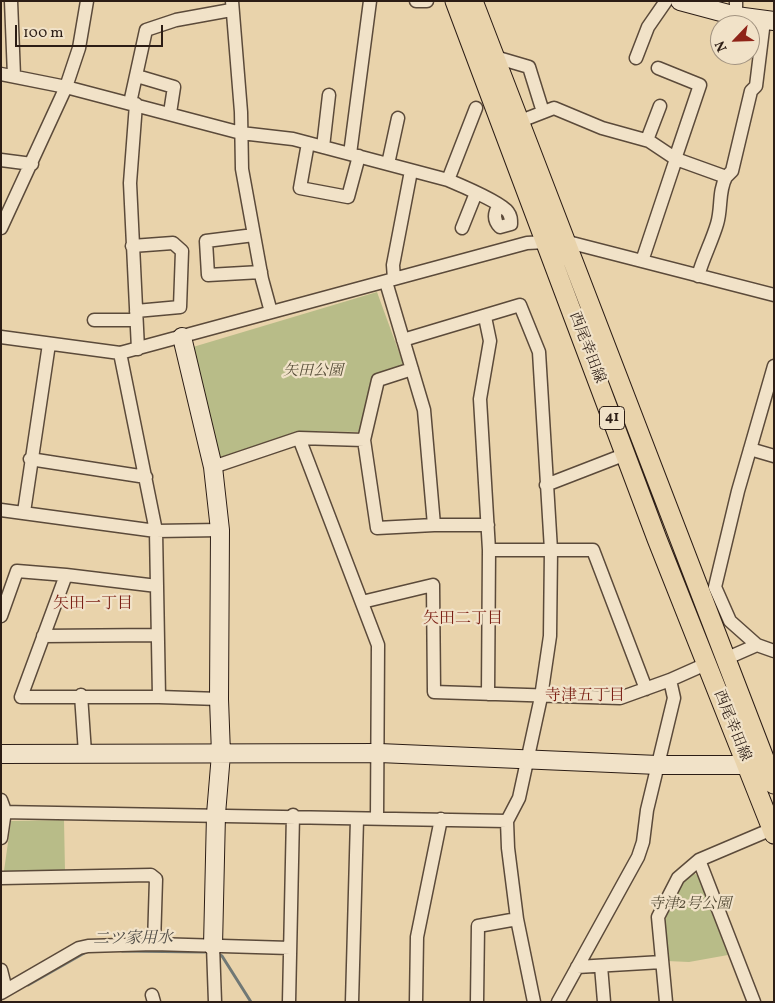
<!DOCTYPE html>
<html>
<head>
<meta charset="utf-8">
<style>
	body { margin:0 }
	#map { position:relative; width:775px; height:1003px; overflow:hidden; background:#e9d3ab; font-family:Vollkorn,serif }
	canvas { display:block }
	.frame { position:absolute; inset:0; border:2px solid #2c1d15; pointer-events:none }
	.north { position:absolute; left:710px; top:15px; width:50px; height:50px; box-sizing:border-box; background:#f1e2c8; border:1px solid #a29380; border-radius:50%; rotate:246deg; font-size:14px; font-weight:700; line-height:20px; text-align:center; color:#2c1d15 }
	.north::after { content:''; display:block; margin:auto; width:18px; height:22px; background:#8f2418; clip-path:polygon(50% 0,100% 100%,50% 72%,0 100%) }
	.scale { position:absolute; left:15px; top:25px; width:148px; height:22px; box-sizing:border-box; border:2px solid #2c1d15; border-top:0; padding-left:6px; font-size:15px; line-height:18px; white-space:nowrap; color:#2c1d15; -webkit-text-stroke:4px #f1e2c8; paint-order:stroke }
</style>
</head>
<body>
<div id="map">
<canvas width="775" height="1003"></canvas>
<div class="frame"></div>
<div class="north">N</div>
<div class="scale">100 m</div>
</div>
<script>
const ctx = document.querySelector('canvas').getContext('2d');
ctx.lineJoin = 'round';
function paint(path, color) { ctx.fillStyle = color; ctx.fill(path, 'evenodd'); }
function strokePath(path, color, width, dash) { ctx.strokeStyle = color; ctx.lineWidth = width; ctx.lineCap = dash ? 'butt' : 'round'; ctx.setLineDash(dash || []); ctx.stroke(path); }
function write(font, color, halo, rows, align = 'center') {
  ctx.font = font + ' Vollkorn,"Noto Serif JP",serif'; ctx.lineWidth = 4.5; ctx.setLineDash([]); ctx.textBaseline = 'middle'; ctx.strokeStyle = halo; ctx.fillStyle = color; for (const [text, x, y, turn = 0] of rows) {
    ctx.save(); ctx.translate(x, y); ctx.rotate((+turn || 0) * Math.PI / 180); ctx.textAlign = isNaN(turn) ? turn : align; if (halo) ctx.strokeText(text, 0, 0); ctx.fillText(text, 0, 0); ctx.restore();
  }
}
paint(new Path2D(`
	M377 292 404 366 373 375 361 432 298 431 220 458 193 347Z
	M64 820 65 871H4L11 821Z
	M694 873 698 876 728 955 689 962 667 961 663 917 681 885Z`), '#b8bc88');
strokePath(new Path2D(`
	M122 951 205 952
	M217 953 222 956 251 1002
	M28 985 86 952`), '#707875', 3);
const street = new Path2D(`
	M11 1 14 76
	M232 1 241 112 242 169 262 279 271 312
	M416 1H427
	M736 16V1
	M495 57 529 67 543 112
	M636 58 648 27 666 1
	M658 68 700 85 675 159
	M1 74 66 87 241 133 293 139 448 180C460 185 502 203 508 212 511 216 511 219 511 224L500 227C493 220 494 213 499 205
	M137 76 174 87 170 113
	M130 103 146 30 176 20 231 10
	M136 104 130 183 138 349
	M518 122 554 108 602 128 649 141 676 159 642 261
	M647 140 660 106
	M308 143 300 188 348 197 359 156
	M323 147 329 95
	M350 154 370 1
	M676 159 726 177C718 192 722 208 717 224 712 241 703 258 698 276
	M1 160 32 164
	M388 164 398 118
	M726 177 732 171 751 91 756 86 764 21
	M448 180 476 108
	M1 228 66 87 79 48 87 1
	M462 228 476 193
	M254 235 206 241 208 275 261 272
	M132 246 173 243 182 251 180 307 136 311
	M394 279 393 265 411 171
	M386 282 424 410 434 525H488
	M485 317 490 341 480 399 489 550 488 694
	M94 320H136
	M1 337 120 353 527 243 564 241 774 295
	M403 340 520 305 539 352 551 550 550 636 541 697 519 798 507 821 508 848 517 919 534 1002
	M774 366 738 491 715 587 730 621 757 645 774 651
	M299 438 378 645 377 818
	M364 440 377 528 434 525
	M750 449 774 456
	M30 459 146 477
	M213 467 299 438 364 440 378 380 412 369
	M546 485 626 454
	M1 510 156 531 220 530
	M24 512 49 344
	M489 550H593L646 689
	M66 575 157 586
	M362 602 433 585 434 692 620 698 670 680 706 664
	M1 616 17 571 66 575 21 697H159L156 531 120 353
	M43 636 157 635
	M725 659 757 645
	M81 695 85 753
	M159 697 219 699
	M1 800 5 811 1 838
	M1 812 507 821
	M699 860 754 1002
	M1 878 151 875 156 879 154 944
	M213 946 215 1002
	M601 966 604 1002
	M577 967 662 962
	M1 970 6 990
	M1 993 79 948 88 946 154 944 290 948
	M152 995 154 1002
	M289 1002 293 815
	M352 1002 357 819
	M416 1002 417 937 441 819
	M477 1002 478 926 517 919
	M558 1002 638 857 643 842 647 810 674 698 670 680
	M666 1002 658 917 678 878 699 860 772 829`);
const secondary = new Path2D(`
	M680 1 736 16 774 21
	M182 337 213 467 220 530 219 699 221 754 216 814 213 946
	M1 754 379 753 658 765H761`);
const primary = new Path2D(`
	M455 1 657 539 774 834
	M473 1 774 784`);
strokePath(street, '#5b4a3a', 15);
strokePath(secondary, '#2c1d15', 20);
strokePath(primary, '#2c1d15', 21);
strokePath(street, '#f1e2c8', 12);
strokePath(secondary, '#f1e2c8', 18);
strokePath(primary, '#e9d3ab', 19);
for (const [x, y, w] of [
	[612,418,25]
]) { const box = new Path2D(); box.roundRect(x - w / 2, y - 11.5, w, 23, 4); ctx.fillStyle = '#f1e2c8'; ctx.fill(box); strokePath(box, '#2c1d15', 1); }
write('bold 14px', '#2c1d15', null, [
	["41",612,418]
]);
write('15px', '#2c1d15', '#f1e2c8', [
	["西尾幸田線",586,348,69],
	["西尾幸田線",731,726,68]
]);
write('italic 15px', '#564d38', '#f1e2c8', [
	["矢田公園",313,372],
	["寺津2号公園",690,905]
]);
write('16px', '#7a1f14', '#f1e2c8', [
	["矢田一丁目",93,605],
	["矢田二丁目",463,620],
	["寺津五丁目",585,697]
]);
write('italic 16px', '#4e4b45', '#f1e2c8', [
	["二ツ家用水",133,940,-1]
]);
</script>
</body>
</html>
